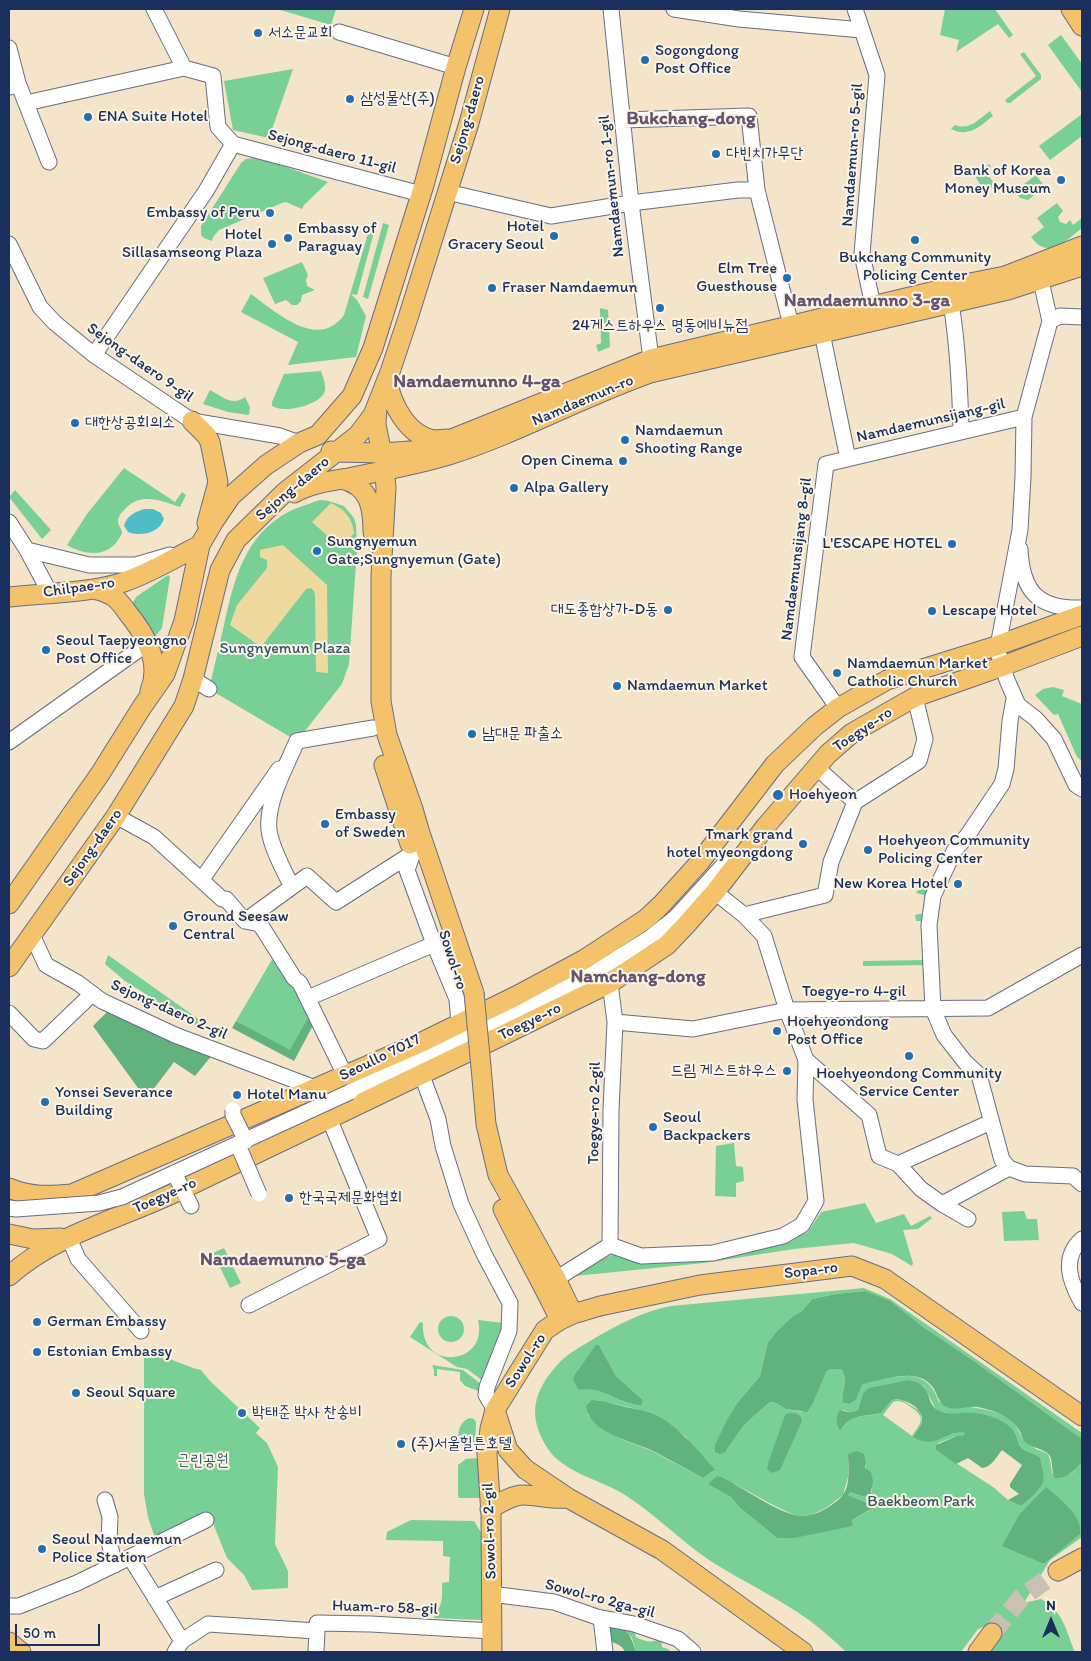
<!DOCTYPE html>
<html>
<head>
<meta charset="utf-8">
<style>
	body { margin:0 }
	#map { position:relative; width:1091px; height:1661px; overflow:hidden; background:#f4e4c9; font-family:Itim,sans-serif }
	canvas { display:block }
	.frame { position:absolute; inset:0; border:10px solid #1b2f5e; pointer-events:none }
	.north { position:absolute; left:1026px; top:1596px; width:50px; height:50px; -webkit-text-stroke:4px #fcf5e5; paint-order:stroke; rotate:0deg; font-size:14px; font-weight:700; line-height:20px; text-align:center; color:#1b2f5e }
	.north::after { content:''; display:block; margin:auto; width:18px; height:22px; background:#1b2f5e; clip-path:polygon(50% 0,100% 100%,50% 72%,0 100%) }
	.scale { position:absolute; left:15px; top:1624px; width:85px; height:22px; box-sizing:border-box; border:2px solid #1b2f5e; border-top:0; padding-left:6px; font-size:15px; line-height:18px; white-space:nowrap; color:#1b2f5e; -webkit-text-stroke:4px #fcf5e5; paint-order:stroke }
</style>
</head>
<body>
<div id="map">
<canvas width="1091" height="1661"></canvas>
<div class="frame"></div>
<div class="north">N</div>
<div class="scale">50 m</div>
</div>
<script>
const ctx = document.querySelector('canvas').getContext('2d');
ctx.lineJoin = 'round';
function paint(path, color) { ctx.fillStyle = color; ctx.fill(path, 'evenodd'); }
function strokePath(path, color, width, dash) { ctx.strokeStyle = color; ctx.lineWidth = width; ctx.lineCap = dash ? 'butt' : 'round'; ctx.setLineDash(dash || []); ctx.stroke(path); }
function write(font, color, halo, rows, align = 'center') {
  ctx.font = font + ' Itim,"Poor Story",sans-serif'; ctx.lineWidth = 4; ctx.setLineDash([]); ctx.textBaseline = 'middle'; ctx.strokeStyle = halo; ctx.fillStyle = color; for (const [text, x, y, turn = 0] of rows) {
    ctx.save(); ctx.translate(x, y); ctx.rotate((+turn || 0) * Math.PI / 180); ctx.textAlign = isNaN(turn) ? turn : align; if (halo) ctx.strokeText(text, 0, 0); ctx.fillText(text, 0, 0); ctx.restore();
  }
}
paint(new Path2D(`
	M277 9H336L331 25Z
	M945 9H995L1013 35 1009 38 998 24 956 52 959 40 940 35Z
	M1061 35 1082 64V92L1048 45Z
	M1024 52 1041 75V79L1010 103H1007L1005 100 1036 76 1020 54Z
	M293 69 269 138 233 130 224 81Z
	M990 111 993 116C980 126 969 138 951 129L955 125C969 131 979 119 990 111Z
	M1082 114V136L1050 160 1039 146Z
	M253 158 270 161 328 182 304 205 302 209 286 202 282 203 219 230 213 237 212 241 204 238 201 235V226L241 163 246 159Z
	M989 164 991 167 985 172 996 185 987 191 984 190 976 178 979 172Z
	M1036 175 1045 187 1028 200 1020 198 1015 191Z
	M1057 203 1063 211 1058 217 1060 222 1066 224 1070 220 1073 225 1082 218V228C1065 241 1049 261 1031 237L1044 227 1037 218Z
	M372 220 377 221 357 295 351 294 357 300 366 316 356 357 288 365 298 342 241 312 251 294C276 312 318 351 344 315Z
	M383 223 389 225 368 299 363 297Z
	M302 262 308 275 306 280 307 286 315 290 302 295 301 301 297 305H292L286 300 275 304 263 278Z
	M600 308 608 310 610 347 598 352 596 345 601 343Z
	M321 371C323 377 326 384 325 390 323 403 295 410 284 409 280 409 276 408 272 406V402L284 374Z
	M210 390C221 396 233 407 245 397L250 407 249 415 228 412 203 404Z
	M124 468 175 502 182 492 186 495 180 507C162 501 141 492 126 508 122 512 118 516 118 522 118 525 122 529 122 533 121 536 118 540 116 543 103 558 82 554 67 545L87 514Z
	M15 490 51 530 42 539 9 497Z
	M320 500 329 501 344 506 354 518 356 525 357 549 349 664 342 684 297 741 209 689C214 668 219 646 224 625 234 580 244 536 288 512 298 507 309 504 320 500Z
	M168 575 170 577 162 628 153 639 131 606 136 597Z
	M1053 687 1064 690 1062 696 1082 704V761L1077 757 1058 714 1054 715 1035 695 1043 689Z
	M922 884 934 886 929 965 863 966V961L925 960 923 921H916L915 915 924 913V895L916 893Z
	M277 951 313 1008 290 1051 236 1021Z
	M108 955 204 1023 200 1028 125 981 105 964Z
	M734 1143 736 1166 743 1167 744 1181 736 1183V1197L715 1196 716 1146Z
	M865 1203 876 1223 904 1214 911 1226 930 1216 932 1218 918 1229 903 1230 913 1263 912 1266 892 1254 854 1243 794 1249 704 1263 575 1276 574 1273 614 1254 774 1245 808 1232 821 1212Z
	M1024 1211 1027 1219H1037L1039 1240 1004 1241 1002 1212Z
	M224 1248 241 1283 230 1288 213 1253Z
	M864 1288 890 1299 1082 1433V1439L974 1361 865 1291 836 1294 812 1299 802 1311 793 1316 777 1331 768 1342 760 1376 738 1402 725 1452 744 1425 770 1402 776 1403 786 1409 802 1412 826 1372 831 1369H841C849 1381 843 1390 843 1403L852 1404 862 1385 867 1383C897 1377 926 1364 939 1402 959 1406 991 1408 1007 1417 1019 1424 1019 1438 1028 1444 1047 1458 1049 1444 1052 1473L1058 1478 1072 1473 1082 1462V1537L1050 1560 1022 1606 1028 1602 1041 1599C1063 1612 1065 1627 1074 1650L1073 1652H985L986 1626 978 1629 961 1652H846C835 1641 822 1630 809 1620 778 1598 744 1582 712 1562 682 1542 656 1515 625 1495 600 1479 562 1473 546 1446 527 1414 534 1391 558 1364 568 1353 582 1346 595 1338 620 1324 643 1311 671 1306ZM599 1345 616 1376 643 1400 642 1405C620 1405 604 1388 583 1388ZM907 1380 924 1386 935 1408 939 1411 952 1414 971 1413 1003 1422 1016 1437 1018 1442 1022 1448 1028 1452 1043 1482 1021 1506 1008 1500 993 1487 936 1450 938 1443 957 1436 964 1435 965 1433 958 1432 951 1434 920 1427 922 1421 920 1411 902 1400H892L881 1413C868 1417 851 1413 843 1428L842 1410 853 1413 858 1410 863 1393 868 1388ZM597 1400 650 1412 661 1418 686 1437 692 1446 714 1471 703 1478 650 1450 623 1440 602 1429 588 1415ZM897 1401C903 1401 907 1404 912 1408 927 1418 920 1424 912 1436L883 1415 893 1402ZM848 1455 866 1463C864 1472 871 1482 872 1492L862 1496 850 1492 848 1495 868 1504 870 1510 852 1520 853 1526 777 1538 739 1507 731 1497 708 1483 735 1484 771 1504 792 1514 800 1516 811 1515 826 1508 843 1495 848 1477Z
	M438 1329a13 13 0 1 1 26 0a13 13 0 1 1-26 0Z
	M478 1320 504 1323V1334L483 1381 467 1369 457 1367 410 1337 420 1322 423 1323C420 1373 489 1365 478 1320Z
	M144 1349 193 1368 201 1370 210 1381 260 1428 256 1433 267 1443 278 1467 275 1544 288 1571V1588L252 1590 244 1575 227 1558 212 1521 175 1539 154 1535 148 1517 144 1494Z
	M432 1365 463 1370 481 1384V1392L465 1386 460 1380V1372L437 1369V1376H434V1370Z
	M470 1418 474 1419 476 1422 475 1445H458C458 1434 458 1422 470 1418Z
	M478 1458 482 1498H459L458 1496V1465L466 1459Z
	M411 1520 474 1521 482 1534 485 1618 481 1620 434 1618C435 1613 438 1611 440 1606 443 1599 442 1590 442 1583L449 1582 450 1557 443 1556V1541L386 1540 387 1532Z
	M623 1628H633L636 1637C645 1642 652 1643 661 1639L662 1647 668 1649 671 1652H666V1651L636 1652 632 1638Z`), '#78d096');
paint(new Path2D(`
	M313 1008 317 1018 294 1061 232 1028 236 1021 290 1050Z
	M109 1010 213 1054 195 1076 174 1062 146 1099 93 1026Z
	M865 1291 890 1301 924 1328 974 1361 1082 1439V1462C1075 1470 1067 1479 1055 1478 1051 1471 1053 1462 1050 1456 1046 1449 1032 1448 1026 1443 1022 1439 1022 1435 1019 1430 1011 1416 993 1410 977 1407 967 1406 956 1411 947 1407 939 1404 938 1396 934 1389 919 1366 889 1379 867 1383L862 1385 856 1399 851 1404 843 1403C841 1389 850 1383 841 1369H831L826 1372 812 1405 807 1412 786 1409 776 1403 770 1402 744 1425 725 1452 720 1454 715 1452V1445L727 1420 738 1402 760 1376 768 1342 777 1331 793 1316 802 1311 812 1299 836 1294Z
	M596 1345H599L616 1376 643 1400 642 1405C619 1405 599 1384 579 1390L573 1380 574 1376Z
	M907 1380C936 1384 923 1402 938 1410 949 1416 961 1412 973 1413 986 1414 1007 1420 1014 1432 1018 1438 1017 1444 1023 1449 1029 1453 1035 1454 1040 1458 1041 1465 1045 1476 1043 1482 1041 1489 1027 1501 1021 1506L1008 1500 1019 1494 1010 1487V1484L1022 1465 1002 1450C996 1457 992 1467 982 1468L968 1458 956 1464 936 1450V1445L957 1436 964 1435 965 1433C943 1429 939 1451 913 1437 917 1431 923 1425 922 1418 921 1406 902 1397 892 1400L881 1413C870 1416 859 1414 849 1421 845 1423 844 1427 840 1430 835 1424 836 1416 840 1410 847 1412 851 1414 858 1410L863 1393 868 1388Z
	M592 1400C601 1400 610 1403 618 1405 628 1408 639 1409 649 1412 673 1420 699 1451 715 1470L703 1478C686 1469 669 1459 651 1450 631 1441 589 1433 586 1406Z
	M789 1413C797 1413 801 1414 802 1421L780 1470 773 1473 769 1471 767 1468 769 1461 785 1415Z
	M857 1451 864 1454 866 1463 865 1468 871 1472 873 1481 870 1496H862L850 1492 848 1495 869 1504 871 1509 852 1520 853 1526 794 1538H777L739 1507 731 1497 708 1484 717 1476 721 1477C743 1487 778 1514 801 1516 811 1516 822 1512 830 1506 834 1503 839 1500 842 1496 851 1486 848 1467 848 1454Z
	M1046 1487C1058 1497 1084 1517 1080 1534L1045 1563H1042L1002 1546 1019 1515Z
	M610 1622C628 1630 630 1633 636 1652H625C622 1644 614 1643 606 1640Z`), '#62b27f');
paint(new Path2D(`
	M331 503C345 510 352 517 354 533L341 548 312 522Z
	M283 545 327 585 328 673 316 672 315 595 314 591 311 588 306 589 261 647 230 625 237 605 267 568V560L260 557V550Z`), '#eeda9e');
paint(new Path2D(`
	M144 509H153L161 513 164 519C159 533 141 537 128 532L124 526C126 516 135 512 144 509Z`), '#4fbcc9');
strokePath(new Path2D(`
	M992 1633 1021 1598 1058 1571`), '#c9c0b4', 19, [19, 9]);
const minor = new Path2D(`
	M611 9 631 203 651 359
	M674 9 739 19 862 30
	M855 9 877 75 862 254 873 306
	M339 32 456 67
	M9 48 18 83 10 87
	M18 83 49 162
	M26 103 184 68
	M623 120 749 116 757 190 791 325
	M233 144 421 194
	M447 192 551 216 631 203 738 190H757
	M9 244 40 307 55 323 94 355 192 421 280 436 299 443
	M951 303C958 346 960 388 961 431
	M1050 321 1060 316 1082 317
	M822 333 848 459
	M94 355 206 191 233 144 218 127 213 76 184 68 154 9
	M9 522 27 550 50 593
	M1020 549C1022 592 1038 609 1082 608
	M27 550 89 565H136L170 555
	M996 646 1007 680 1018 705 1036 719 1054 739 1076 785 1082 789
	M998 646 1020 530 1023 477 1024 417 1050 321 1041 281
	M193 679 209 689
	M1014 699 1010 721 1006 769 1002 784 967 836 954 851 933 896 929 925 933 1009 944 1035 965 1062 979 1075 1002 1160 1009 1168 1025 1174 1073 1176 1082 1184
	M838 708 802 657 826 464 1024 417
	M9 742 148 643
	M816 767 855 802
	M116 816 154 837 222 899H226L245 921 260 924 294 978 300 983 345 1075
	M413 853 407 870 434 944 457 999 459 1024
	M202 879 279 769
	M292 887C284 871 271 847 269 830 266 802 286 767 297 741L373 728
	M715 892 744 915 764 936 787 1010 806 1060 869 1115 879 1156 898 1164 921 1189 942 1204 968 1219
	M744 915 825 895 831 862 855 802 919 761 925 739 915 697
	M245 921 307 876 336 902 413 853
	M32 935 46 965 78 983 102 1001 175 1035 315 1088
	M610 983 615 1022 611 1110 610 1245
	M308 998 434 944
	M9 1013 34 1039 43 1041 92 994
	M615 1022 693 1029 787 1010 988 1008 1082 955
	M421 1073 438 1119 443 1146 461 1204 484 1254 510 1303 509 1331 487 1387 486 1395 495 1410
	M350 1092 590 975 651 937 675 918 728 860
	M898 1164 991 1122
	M185 1194 191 1206
	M942 1204 1009 1168
	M69 1238 78 1259 141 1331
	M1082 1239C1061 1258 1070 1282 1082 1303
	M548 1284 610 1245 641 1256 713 1253 783 1236 802 1225 816 1201 805 1100 806 1060
	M249 1305 379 1239 329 1118
	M105 1500 110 1517 109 1542 115 1565
	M130 1557 182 1641
	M491 1594 554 1602 597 1617 634 1624 678 1639 693 1652
	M155 1598 216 1570
	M9 1606H19L77 1583 206 1520
	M601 1618 605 1652
	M175 1652 182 1641 208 1624 317 1631V1623L371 1624 492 1631
	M316 1652 317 1631`);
const major = new Path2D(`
	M1071 9 1082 26
	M387 379C391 403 407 437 436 440 439 440 444 439 447 439
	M377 407 376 425 384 463 386 488 381 576V701L387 735 413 809 419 830 474 993
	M192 421 207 436 210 442 218 482 207 523
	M331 451 337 452 382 453 424 450 651 359 960 285 1005 276 1082 246
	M342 479C370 486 373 508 373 532
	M294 493C310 484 330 481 348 478 382 471 416 465 449 455 518 433 582 397 650 373L1008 290 1082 266
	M93 589C99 590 105 592 111 595 118 599 123 606 127 612 145 634 162 662 150 691
	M9 597C44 593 91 593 124 582 150 573 175 558 200 545
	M384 765 410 844
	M9 904 100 774 142 707 165 674 184 621 200 545 214 521 231 496 266 465 299 443 318 435 352 396 373 348 424 185 456 67 474 9
	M9 967 116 816 184 706 193 679 220 570 236 540 285 492 358 435 373 415 390 372 408 318 469 123 500 9
	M481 1067 486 1124 498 1175 556 1279 573 1314
	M9 1188C30 1197 49 1196 72 1194L422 1042 516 996 585 959 646 919 661 905 699 863 775 764 815 726 838 708 887 680 996 646 1082 615
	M503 1209C521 1246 542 1282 560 1320
	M9 1234 33 1239 61 1238
	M9 1276C54 1235 119 1219 174 1193 319 1124 465 1054 610 983L667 945 686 925 715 892 766 826 828 754 852 733 915 697 1003 666 1082 636
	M495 1410 508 1450 525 1469 568 1498 662 1550 803 1652
	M490 1509C500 1503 512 1495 523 1495 539 1495 552 1500 568 1498
	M1058 1571 1082 1558
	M9 1642 21 1652
	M492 1652 491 1514 487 1454 490 1429 495 1410 545 1330 560 1320 573 1314 600 1306 700 1285 852 1266 885 1279 1082 1416
	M978 1652 992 1633`);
strokePath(minor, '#676e83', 17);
strokePath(major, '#676e83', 21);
strokePath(minor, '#fff', 15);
strokePath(major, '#f4c26a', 19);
const minorBridge = new Path2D(`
	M233 1110V1115L246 1141
	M238 1145 259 1194
	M174 1173 185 1194
	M9 1208 16 1209 99 1203 122 1197 350 1092`);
const majorBridge = new Path2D(`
	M474 993 481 1067`);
strokePath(minorBridge, '#676e83', 17, []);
strokePath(majorBridge, '#676e83', 21, []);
strokePath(minorBridge, '#fff', 15);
strokePath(majorBridge, '#f4c26a', 19);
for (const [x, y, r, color] of [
	[258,33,5,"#1f6fb2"],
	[645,60,5,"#1f6fb2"],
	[350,99,5,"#1f6fb2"],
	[88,117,5,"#1f6fb2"],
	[716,154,5,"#1f6fb2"],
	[1061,180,5,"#1f6fb2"],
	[270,213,5,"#1f6fb2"],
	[554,236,5,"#1f6fb2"],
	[288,238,5,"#1f6fb2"],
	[915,240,5,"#1f6fb2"],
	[272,244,5,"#1f6fb2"],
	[787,278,5,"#1f6fb2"],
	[492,288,5,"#1f6fb2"],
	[660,308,5,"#1f6fb2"],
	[75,423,5,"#1f6fb2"],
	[625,440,5,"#1f6fb2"],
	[623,461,5,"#1f6fb2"],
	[514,488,5,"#1f6fb2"],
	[952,544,5,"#1f6fb2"],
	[317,551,5,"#1f6fb2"],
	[668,610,5,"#1f6fb2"],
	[932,611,5,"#1f6fb2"],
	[46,650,5,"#1f6fb2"],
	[837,673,5,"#1f6fb2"],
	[617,686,5,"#1f6fb2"],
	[472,734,5,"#1f6fb2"],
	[778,795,6,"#1f6fb2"],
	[325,824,5,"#1f6fb2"],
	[803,844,5,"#1f6fb2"],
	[868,850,5,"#1f6fb2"],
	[958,884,5,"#1f6fb2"],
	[173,926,5,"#1f6fb2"],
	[777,1031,5,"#1f6fb2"],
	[909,1056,5,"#1f6fb2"],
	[787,1071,5,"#1f6fb2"],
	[237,1095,5,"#1f6fb2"],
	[45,1102,5,"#1f6fb2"],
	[653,1127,5,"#1f6fb2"],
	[289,1198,5,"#1f6fb2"],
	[37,1322,5,"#1f6fb2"],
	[37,1352,5,"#1f6fb2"],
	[76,1393,5,"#1f6fb2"],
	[242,1413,5,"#1f6fb2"],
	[401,1444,5,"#1f6fb2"],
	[42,1549,5,"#1f6fb2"]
]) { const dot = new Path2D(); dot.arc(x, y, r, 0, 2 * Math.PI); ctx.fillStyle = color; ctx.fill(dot); strokePath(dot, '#fcf5e5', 2); }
write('16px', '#1b2f5e', '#fcf5e5', [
	["서소문교회",268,33],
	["Sogongdong",655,51],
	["Post Office",655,69],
	["삼성물산(주)",360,99],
	["ENA Suite Hotel",98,117],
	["다빈치가무단",726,154],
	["Bank of Korea",1051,171,"right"],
	["Money Museum",1051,189,"right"],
	["Embassy of Peru",260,213,"right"],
	["Hotel",544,227,"right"],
	["Gracery Seoul",544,245,"right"],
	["Embassy of",298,229],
	["Paraguay",298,247],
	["Hotel",262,235,"right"],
	["Sillasamseong Plaza",262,253,"right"],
	["Bukchang Community",915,258,"center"],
	["Policing Center",915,276,"center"],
	["Elm Tree",777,269,"right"],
	["Guesthouse",777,287,"right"],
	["Fraser Namdaemun",502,288],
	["24게스트하우스 명동에비뉴점",660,326,"center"],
	["대한상공회의소",85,423],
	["Namdaemun",635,431],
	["Shooting Range",635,449],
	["Open Cinema",613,461,"right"],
	["Alpa Gallery",524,488],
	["Sungnyemun",327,542],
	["Gate;Sungnyemun (Gate)",327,560],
	["L'ESCAPE HOTEL",942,544,"right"],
	["대도종합상가-D동",658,610,"right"],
	["Lescape Hotel",942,611],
	["Seoul Taepyeongno",56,641],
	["Post Office",56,659],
	["Namdaemun Market",847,664],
	["Catholic Church",847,682],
	["Namdaemun Market",627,686],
	["남대문 파출소",482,734],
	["Hoehyeon",789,795],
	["Embassy",335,815],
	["of Sweden",335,833],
	["Tmark grand",793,835,"right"],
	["hotel myeongdong",793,853,"right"],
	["Hoehyeon Community",878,841],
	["Policing Center",878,859],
	["New Korea Hotel",948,884,"right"],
	["Ground Seesaw",183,917],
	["Central",183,935],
	["Hoehyeondong",787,1022],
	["Post Office",787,1040],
	["드림 게스트하우스",777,1071,"right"],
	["Hoehyeondong Community",909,1074,"center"],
	["Service Center",909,1092,"center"],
	["Yonsei Severance",55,1093],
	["Building",55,1111],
	["Hotel Manu",247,1095],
	["Seoul",663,1118],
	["Backpackers",663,1136],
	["한국국제문화협회",299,1198],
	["German Embassy",47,1322],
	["Estonian Embassy",47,1352],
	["Seoul Square",86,1393],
	["박태준 박사 찬송비",252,1413],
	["(주)서울힐튼호텔",411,1444],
	["Seoul Namdaemun",52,1540],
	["Police Station",52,1558]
], 'left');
write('16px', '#1b2f5e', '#fcf5e5', [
	["Sejong-daero",468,120,-74],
	["Sejong-daero 11-gil",332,152,15],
	["Namdaemun-ro 5-gil",853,155,-86],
	["Namdaemun-ro 1-gil",612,186,-96],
	["Sejong-daero 9-gil",140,363,35],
	["Namdaemun-ro",583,401,-23],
	["Namdaemunsijang-gil",931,421,-13],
	["Sejong-daero",293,489,-40],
	["Namdaemunsijang 8-gil",797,559,-83],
	["Chilpae-ro",79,588,-8],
	["Toegye-ro",863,730,-34],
	["Sejong-daero",93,848,-55],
	["Sowol-ro",452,960,72],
	["Toegye-ro 4-gil",854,992],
	["Sejong-daero 2-gil",169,1010,24],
	["Toegye-ro",530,1022,-26],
	["Seoullo 7017",380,1058,-26],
	["Toegye-ro 2-gil",595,1113,-89],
	["Toegye-ro",165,1196,-24],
	["Sopa-ro",811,1271,-7],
	["Sowol-ro",526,1361,-57],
	["Sowol-ro 2-gil",490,1531,-92],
	["Sowol-ro 2ga-gil",600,1599,15],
	["Huam-ro 58-gil",385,1608,2]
]);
write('16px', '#32576c', '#fcf5e5', [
	["Sungnyemun Plaza",285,649],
	["근린공원",203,1461],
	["Baekbeom Park",921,1502]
]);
write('bold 19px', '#655371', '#fcf5e5', [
	["Bukchang-dong",691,119],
	["Namdaemunno 3-ga",867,301],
	["Namdaemunno 4-ga",477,382],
	["Namchang-dong",638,977],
	["Namdaemunno 5-ga",283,1260]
]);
</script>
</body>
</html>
